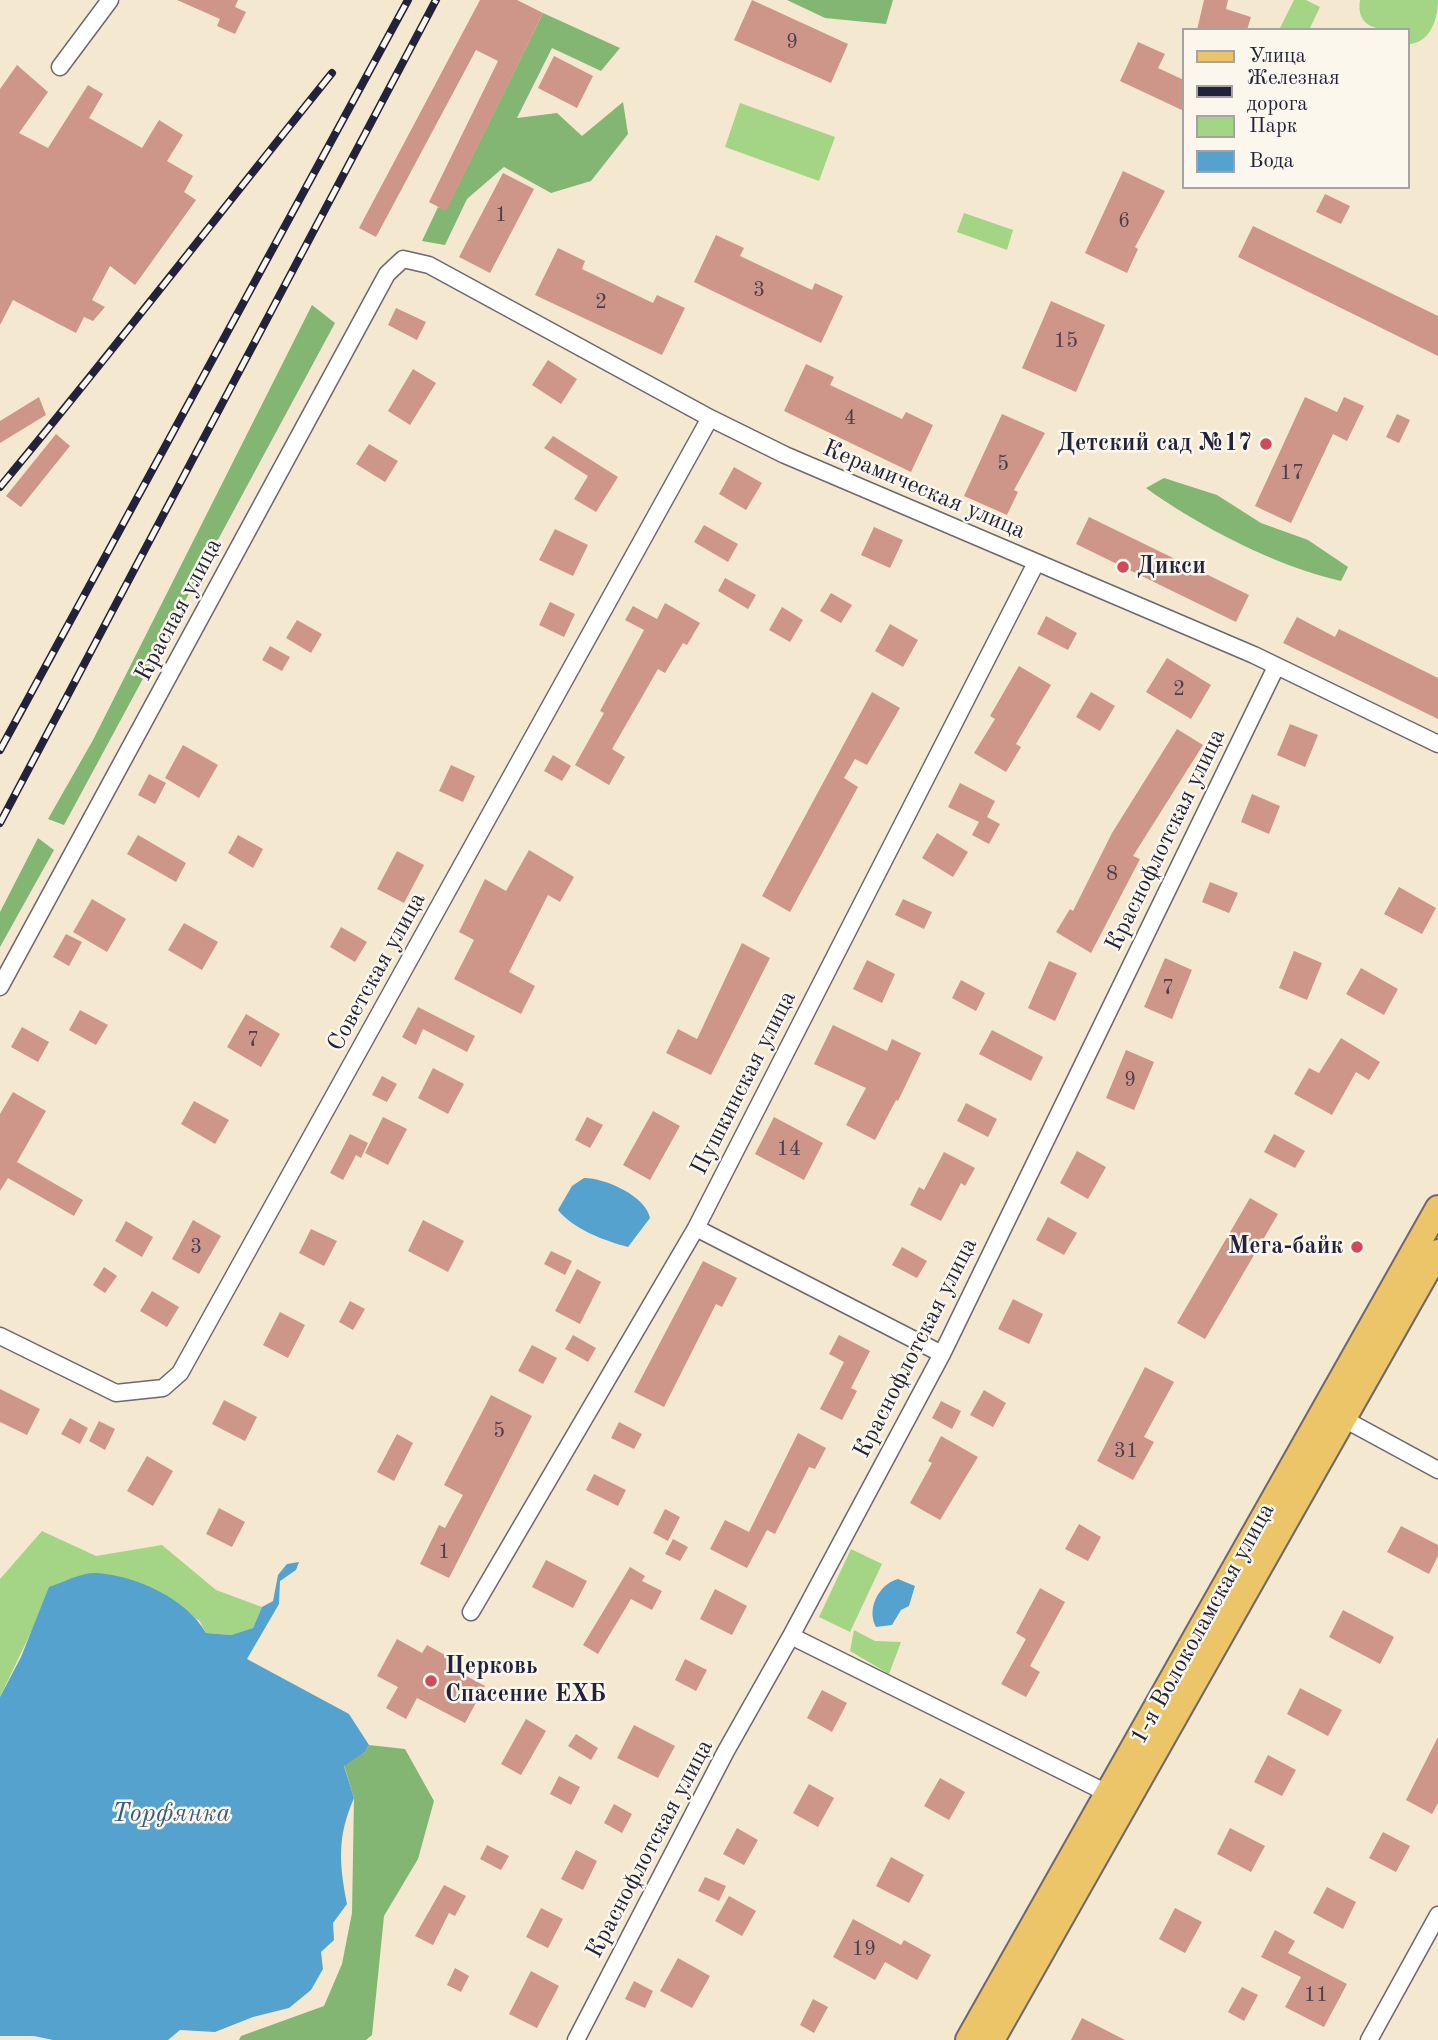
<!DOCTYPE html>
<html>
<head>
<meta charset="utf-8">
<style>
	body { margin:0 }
	#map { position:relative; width:1438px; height:2040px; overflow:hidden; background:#f5e8d1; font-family:"Old Standard TT",serif }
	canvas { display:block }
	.legend { position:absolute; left:1182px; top:28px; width:228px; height:161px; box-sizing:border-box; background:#fbf7ec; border:2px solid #a4a2a5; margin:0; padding:9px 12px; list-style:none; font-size:21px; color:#22223b }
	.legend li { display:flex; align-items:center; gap:14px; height:35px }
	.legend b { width:35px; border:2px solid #a4a2a5 }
</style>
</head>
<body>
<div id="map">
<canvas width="1438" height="2040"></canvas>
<ul class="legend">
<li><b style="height:9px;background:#ecc569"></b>Улица</li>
<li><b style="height:9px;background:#22223b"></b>Железная дорога</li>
<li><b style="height:19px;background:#a3d584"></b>Парк</li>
<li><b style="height:19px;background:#54a2cd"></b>Вода</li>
</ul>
</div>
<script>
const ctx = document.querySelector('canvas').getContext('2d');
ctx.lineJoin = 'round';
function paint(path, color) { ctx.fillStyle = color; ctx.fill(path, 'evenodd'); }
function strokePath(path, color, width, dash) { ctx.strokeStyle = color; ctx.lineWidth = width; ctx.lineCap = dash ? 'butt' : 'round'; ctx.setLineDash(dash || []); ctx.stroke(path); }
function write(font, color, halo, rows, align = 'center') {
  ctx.font = font + ' "Old Standard TT",serif'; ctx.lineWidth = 5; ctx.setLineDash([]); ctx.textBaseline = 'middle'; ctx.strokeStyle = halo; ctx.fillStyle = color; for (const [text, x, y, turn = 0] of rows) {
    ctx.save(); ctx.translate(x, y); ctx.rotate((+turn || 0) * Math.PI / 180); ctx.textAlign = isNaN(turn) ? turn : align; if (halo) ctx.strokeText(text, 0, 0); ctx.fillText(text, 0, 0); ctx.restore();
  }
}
paint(new Path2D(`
	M1294 0H1306L1320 7 1309 30H1279Z
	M1360 0H1438C1438 18 1431 42 1410 44L1408 30C1385 30 1355 32 1360 0Z
	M740 103 835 137 819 181 725 147Z
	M964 213 1013 230 1007 250 957 232Z
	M42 1531 96 1556 162 1545 216 1590 262 1607 253 1628 231 1635 206 1633 199 1620 70 1582 53 1586 0 1697V1579Z
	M851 1549 882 1564 850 1632 819 1617Z
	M854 1630 875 1641 901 1642 889 1674 850 1651Z`), '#a3d584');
paint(new Path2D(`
	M787 0H893L886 24 825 18Z
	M543 13 620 48 601 71 552 48 517 118 557 113 582 136 623 102 628 134 591 181 551 193 504 167 467 199 445 245 422 241 438 207 446 210Z
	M312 305 335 323 64 825 48 819 93 740Z
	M1164 478 1217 495 1261 523 1308 540 1348 567 1341 581C1278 567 1198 526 1146 488Z
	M38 838 54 850 0 947V912Z
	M369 1745 405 1749 434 1801 418 1859 384 1916 372 2035 366 2040H239L241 2036 324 2006 342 1964 352 1913 354 1798 344 1765 365 1752Z`), '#82b672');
paint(new Path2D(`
	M584 1178C605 1178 646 1196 650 1218L628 1247C605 1241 573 1229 558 1210L572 1186Z
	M299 1562 296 1570 280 1581 279 1604 247 1659 349 1714 369 1745 365 1752 344 1766 354 1798C337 1837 339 1863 347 1904L333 1923 334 1940 321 1952 323 1969 311 1990 289 2008 253 2017 215 2032 180 2030 168 2040H53L34 2036H0V1697L21 1657 49 1587C62 1583 82 1572 95 1573 135 1575 186 1598 206 1633L231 1635 253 1628 262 1607 273 1601 278 1575 287 1564Z
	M898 1579 915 1586 909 1606 901 1610 892 1625 876 1627C866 1609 879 1584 898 1579Z`), '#54a2cd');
paint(new Path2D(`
	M177 0H238L235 7 246 12 235 34 217 26 220 19Z
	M480 0H517L543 13 446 211 429 202 498 61 476 50 376 237 359 228Z
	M752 0 848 44 831 83 734 40Z
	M1204 0H1228L1226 9 1251 17 1247 30H1197Z
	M1138 42 1165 54 1158 68 1184 80V111L1120 81Z
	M554 56 593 76 577 108 538 88Z
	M17 65 48 92 19 133 48 148 88 85 103 94 89 118 142 148 159 120 183 135 167 161 193 176 184 192 196 200 135 285 110 266 92 300 105 307 93 321 84 317 76 333 13 300 0 325V89Z
	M1123 171 1165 191 1135 247 1138 249 1127 273 1085 253Z
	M503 173 534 189 490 273 459 257Z
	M1325 194 1350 206 1341 224 1316 212Z
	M1253 226 1438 316V356L1238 257Z
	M716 235 744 248 740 256 812 290 815 283 843 296 821 343 694 282Z
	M558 248 585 261 582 269 653 303 657 295 685 308 662 355 535 295Z
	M1051 301 1105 325 1076 392 1022 368Z
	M396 308 426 322 417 340 388 325Z
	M548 360 577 379 561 404 532 385Z
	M806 364 834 377 830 385 902 419 906 412 933 425 911 472 784 411Z
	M413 369 436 383 410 425 388 411Z
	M39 397 46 415 0 443V421Z
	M1305 397 1337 412 1344 397 1364 406 1347 441 1333 434 1291 523 1255 506Z
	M1002 414 1045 433 1014 490 1018 492 1007 515 964 496Z
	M1397 414 1410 420 1399 443 1386 437Z
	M56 434 70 446 21 507 6 496Z
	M553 436 618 477 596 512 574 499 588 476 544 448Z
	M369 444 398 461 385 482 356 464Z
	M734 467 762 483 746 510 719 494Z
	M1089 517 1249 595 1236 622 1076 544Z
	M704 525 738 544 728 562 694 542Z
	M874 527 903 540 890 568 861 555Z
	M555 529 588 545 573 576 539 560Z
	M725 578 756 595 748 609 718 591Z
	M831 593 852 605 841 623 820 611Z
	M550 602 575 614 564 637 539 625Z
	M665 603 700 623 687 645 683 643 665 673 658 669 612 749 625 757 609 785 575 765 604 713 600 711 644 630 625 620 633 606 657 619Z
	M782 607 803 620 790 642 769 630Z
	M1046 616 1077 633 1068 650 1037 634Z
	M1297 617 1335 637 1339 629 1438 678V719L1283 643Z
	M297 620 322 634 311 653 286 638Z
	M890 624 918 640 903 667 875 651Z
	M270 646 290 657 282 671 262 660Z
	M1167 658 1211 685 1191 719 1146 692Z
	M1019 666 1051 685 1016 744 1021 747 1006 772 974 753 995 719 990 716Z
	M872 692 900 708 867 765 855 759 844 778 858 787 790 912 762 896Z
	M1091 692 1115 706 1100 731 1076 717Z
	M1290 724 1318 735 1305 767 1277 755Z
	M1177 729 1203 745 1133 856 1140 859 1091 953 1056 932 1070 909 1073 911 1112 833Z
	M183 745 218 765 199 798 165 778Z
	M553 755 571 766 562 781 544 771Z
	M451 765 475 776 463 802 439 791Z
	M149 774 166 783 155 804 138 795Z
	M960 783 995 801 987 817 1000 824 989 844 972 835 979 822 948 807Z
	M1252 794 1280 806 1269 834 1241 822Z
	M937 833 968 852 953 877 922 858Z
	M138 835 186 863 176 882 127 854Z
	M238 835 263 849 253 868 228 853Z
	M529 850 574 877 560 902 548 895 509 972 535 986 521 1014 454 979 474 940 459 932 485 879 506 891Z
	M397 851 424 865 404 903 377 889Z
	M1210 882 1238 893 1229 913 1202 902Z
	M1399 887 1436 908 1422 934 1384 914Z
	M92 899 126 919 107 952 73 932Z
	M903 899 932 912 924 929 895 915Z
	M184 923 218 942 202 970 168 950Z
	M341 927 367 942 355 962 330 947Z
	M66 934 82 942 69 966 53 957Z
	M742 943 770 958 711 1075 666 1053 678 1029 697 1039Z
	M1294 951 1322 963 1307 1000 1279 988Z
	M1165 958 1192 970 1172 1019 1144 1007Z
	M867 960 895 974 882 1003 853 989Z
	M1049 961 1077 973 1055 1021 1028 1008Z
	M1361 968 1398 989 1384 1015 1346 994Z
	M961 980 985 993 976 1011 952 998Z
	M418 1007 475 1036 467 1052 423 1029 416 1045 402 1037Z
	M80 1010 108 1025 96 1045 69 1030Z
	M246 1014 280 1034 261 1067 227 1047Z
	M833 1025 887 1051 892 1039 921 1053 898 1101 896 1100 875 1140 846 1125 866 1088 814 1064Z
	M22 1027 49 1042 38 1062 11 1047Z
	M992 1030 1043 1057 1031 1081 979 1054Z
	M1341 1038 1380 1062 1369 1080 1356 1072 1332 1115 1294 1094 1309 1068 1319 1073Z
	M1126 1050 1154 1062 1134 1110 1106 1098Z
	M433 1068 464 1084 448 1114 418 1098Z
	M382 1076 397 1084 387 1102 372 1095Z
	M13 1092 46 1111 17 1162 83 1200 74 1216 8 1178 0 1191V1114Z
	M194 1101 229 1120 215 1144 181 1124Z
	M966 1103 997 1119 988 1137 957 1121Z
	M653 1111 680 1126 650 1180 623 1165Z
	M383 1117 407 1129 388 1165 365 1153Z
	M587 1117 603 1125 590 1148 575 1140Z
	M774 1117 823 1143 804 1180 755 1154Z
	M350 1134 368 1143 361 1158 356 1155 343 1180 330 1173Z
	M1274 1134 1305 1151 1295 1168 1264 1152Z
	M1077 1151 1106 1167 1088 1199 1060 1183Z
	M944 1152 975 1168 965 1186 961 1183 941 1221 910 1205 919 1187 924 1190Z
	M1250 1198 1278 1214 1205 1339 1177 1323Z
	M1048 1217 1077 1233 1064 1255 1036 1240Z
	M193 1220 221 1236 199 1274 172 1259Z
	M423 1220 464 1241 448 1272 408 1251Z
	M126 1221 153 1237 142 1257 115 1241Z
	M311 1229 337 1241 324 1266 299 1253Z
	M902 1247 927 1261 917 1278 892 1265Z
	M551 1251 572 1261 565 1275 544 1264Z
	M703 1261 737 1278 722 1307 716 1304 664 1407 634 1392Z
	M104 1267 117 1276 105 1293 93 1285Z
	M577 1269 601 1282 580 1324 555 1311Z
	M152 1291 179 1307 167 1327 140 1311Z
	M1013 1299 1043 1314 1029 1344 998 1329Z
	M350 1301 365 1309 353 1330 339 1322Z
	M280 1312 305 1325 288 1358 263 1345Z
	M573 1335 596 1348 588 1362 565 1349Z
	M839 1335 870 1351 851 1388 857 1391 842 1420 820 1409 844 1362 829 1354Z
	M532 1345 557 1358 543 1384 518 1371Z
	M1145 1367 1174 1382 1144 1437 1154 1442 1133 1480 1097 1461Z
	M0 1389 40 1409 27 1435 0 1422Z
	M984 1390 1006 1403 993 1427 970 1415Z
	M491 1395 532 1416 449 1578 420 1564 439 1525 445 1528 463 1495 444 1485Z
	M224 1400 257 1417 245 1441 212 1424Z
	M941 1401 961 1411 952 1429 932 1418Z
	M70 1418 88 1428 80 1444 61 1434Z
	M99 1421 115 1429 105 1450 89 1441Z
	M619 1422 642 1434 634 1449 611 1438Z
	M798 1433 826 1448 815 1469 809 1467 775 1534 767 1530 747 1568 710 1549 725 1520 749 1532Z
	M397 1434 413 1443 394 1481 377 1472Z
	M941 1436 978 1457 940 1520 910 1503 932 1463 928 1461Z
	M147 1456 173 1471 153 1506 127 1491Z
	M594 1474 626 1490 618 1506 586 1490Z
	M219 1508 245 1522 232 1547 206 1534Z
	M665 1509 680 1517 668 1541 653 1533Z
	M1079 1524 1101 1537 1088 1561 1065 1549Z
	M1401 1526 1438 1545V1556L1429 1574 1387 1552Z
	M673 1539 688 1547 680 1561 665 1554Z
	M546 1560 587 1581 573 1608 532 1587Z
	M630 1567 645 1576 642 1581 662 1591 652 1610 631 1599 598 1654 583 1645Z
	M1040 1588 1065 1602 1030 1666 1040 1672 1026 1697 1001 1684 1026 1639 1016 1633Z
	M715 1589 747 1606 732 1635 700 1619Z
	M1343 1610 1394 1637 1380 1664 1329 1637Z
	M397 1639 422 1653 427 1645 463 1665 459 1672 485 1686 465 1723 417 1698 406 1719 386 1708 398 1687 377 1676Z
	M685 1659 707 1670 696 1691 675 1680Z
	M1300 1688 1342 1710 1328 1736 1287 1714Z
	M822 1690 847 1703 832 1732 807 1718Z
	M526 1719 546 1731 521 1775 501 1764Z
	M634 1725 675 1746 658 1778 617 1758Z
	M576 1734 598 1748 591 1760 568 1746Z
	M1438 1737V1803L1432 1814 1406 1800Z
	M1268 1755 1296 1770 1282 1796 1254 1782Z
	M559 1776 580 1787 571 1805 550 1794Z
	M940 1778 965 1792 949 1820 924 1806Z
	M809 1784 834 1798 818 1827 793 1813Z
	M614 1804 632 1814 622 1833 604 1823Z
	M737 1828 758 1840 744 1865 723 1854Z
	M1230 1828 1265 1846 1251 1872 1217 1854Z
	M1383 1832 1410 1846 1396 1872 1369 1858Z
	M487 1845 509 1856 501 1870 480 1859Z
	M576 1850 597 1861 583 1890 561 1879Z
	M891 1857 924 1875 909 1903 876 1886Z
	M705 1877 726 1886 719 1901 698 1891Z
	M444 1885 466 1896 455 1916 449 1913 433 1945 415 1936Z
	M1327 1887 1356 1902 1343 1929 1313 1913Z
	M729 1896 756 1911 742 1936 715 1921Z
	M541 1908 563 1919 548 1948 526 1937Z
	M1175 1908 1202 1922 1185 1953 1159 1939Z
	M853 1919 901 1945 904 1940 931 1955 917 1980 885 1962 875 1980 833 1957Z
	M1275 1930 1295 1941 1288 1953 1347 1984 1324 2027 1285 2007 1301 1977 1261 1957Z
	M678 1958 710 1976 692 2008 660 1991Z
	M455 1968 469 1976 461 1992 447 1985Z
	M531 1971 559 1986 537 2028 509 2014Z
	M634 1981 653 1991 645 2008 625 1999Z
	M1242 1987 1258 1995 1244 2021 1228 2012Z
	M813 1999 828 2007 814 2033 800 2025Z
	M1082 2018 1125 2040H1071Z`), '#cd9689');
const minor = new Path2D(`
	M60 67 110 0
	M0 987 387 274 403 259 429 265 710 418 785 455 1254 655 1438 744
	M696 1228 942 1354
	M0 1336 116 1393 163 1388 180 1373 710 418
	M1344 1419 1438 1470
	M471 1612 696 1228 1036 563
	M791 1636 1107 1793
	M576 2040 726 1751 791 1636 942 1354 1276 667
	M1369 2040 1438 1915`);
const primary = new Path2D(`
	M968 2040 1438 1208
	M992 2040 1438 1252`);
strokePath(minor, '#6c6770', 19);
strokePath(primary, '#6c6770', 28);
strokePath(minor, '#fff', 16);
strokePath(primary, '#ecc569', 24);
const rail = new Path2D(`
	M0 487C113 351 221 211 332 73
	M0 750 408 0
	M0 823 436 0`);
strokePath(rail, '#22223b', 8);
strokePath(rail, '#fbf7ec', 5, [16]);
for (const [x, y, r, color] of [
	[1266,444,7,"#d1495b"],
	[1123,567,7,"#d1495b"],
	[1357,1247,7,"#d1495b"],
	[431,1681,7,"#d1495b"]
]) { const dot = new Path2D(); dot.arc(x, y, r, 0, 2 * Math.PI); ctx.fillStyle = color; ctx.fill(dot); strokePath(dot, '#fbf7ec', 2.5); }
write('21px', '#4d3f4e', null, [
	["9",792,42],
	["1",501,215],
	["6",1124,221],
	["3",759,290],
	["2",601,302],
	["15",1066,341],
	["4",850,418],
	["5",1003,464],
	["17",1292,473],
	["2",1179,689],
	["8",1112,874],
	["7",1168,988],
	["7",253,1040],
	["9",1130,1080],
	["14",789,1149],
	["3",196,1247],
	["5",499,1431],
	["31",1126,1451],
	["1",444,1552],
	["19",864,1949],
	["11",1316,1995]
]);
write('bold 24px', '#22223b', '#fbf7ec', [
	["Детский сад №17",1252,444],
	["Дикси",1137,567,"left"],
	["Мега-байк",1343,1247],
	["Церковь",445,1667,"left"],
	["Спасение ЕХБ",445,1695,"left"]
], 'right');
write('24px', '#22223b', '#fbf7ec', [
	["Керамическая улица",924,490,23],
	["Красная улица",179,610,-62],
	["Краснофлотская улица",1166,840,-64],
	["Советская улица",377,972,-61],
	["Пушкинская улица",744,1083,-63],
	["Краснофлотская улица",916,1348,-63],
	["1-я Волоколамская улица",1203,1624,-61],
	["Краснофлотская улица",650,1849,-62]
]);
write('italic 26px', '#385c7d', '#fbf7ec', [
	["Торфянка",171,1814]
]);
</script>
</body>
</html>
